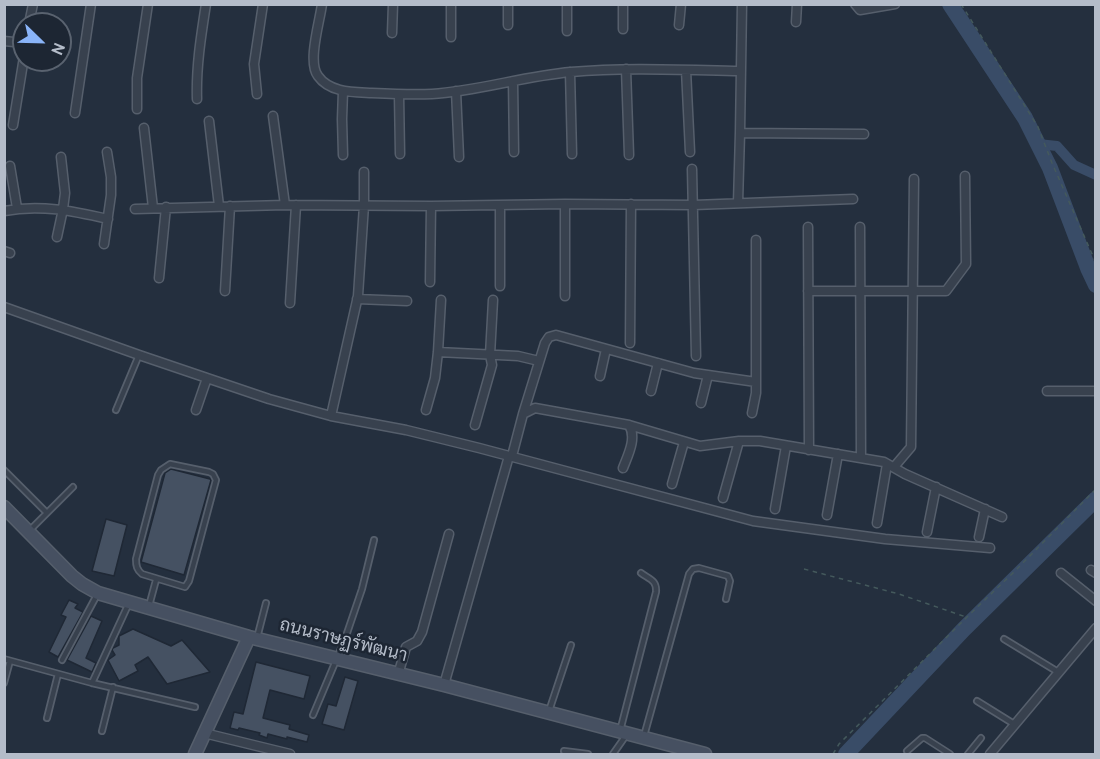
<!DOCTYPE html>
<html>
<head>
<meta charset="utf-8">
<style>
	body { margin:0 }
	#map { position:relative; width:1100px; height:759px; overflow:hidden; background:#242f3e; font-family:Overpass,sans-serif }
	canvas { display:block }
	.frame { position:absolute; inset:0; border:6px solid #b4bcc9; pointer-events:none }
	.north { position:absolute; left:12px; top:12px; width:60px; height:60px; box-sizing:border-box; background:#1d2633; border:2px solid #59626f; border-radius:50%; rotate:113deg; font-size:16px; font-weight:700; line-height:24px; text-align:center; color:#b4bcc9 }
	.north::after { content:''; display:block; margin:auto; width:21px; height:27px; background:#8ab4f8; clip-path:polygon(50% 0,100% 100%,50% 72%,0 100%) }
</style>
</head>
<body>
<div id="map">
<canvas width="1100" height="759"></canvas>
<div class="frame"></div>
<div class="north">N</div>
</div>
<script>
const ctx = document.querySelector('canvas').getContext('2d');
ctx.lineJoin = 'round';
function strokePath(path, color, width, dash) { ctx.strokeStyle = color; ctx.lineWidth = width; ctx.lineCap = dash ? 'butt' : 'round'; ctx.setLineDash(dash || []); ctx.stroke(path); }
function paint(path, color) { ctx.fillStyle = color; ctx.fill(path, 'evenodd'); }
function write(font, color, halo, rows, align = 'center') {
  ctx.font = font + ' Overpass,Sarabun,sans-serif'; ctx.lineWidth = 5; ctx.setLineDash([]); ctx.textBaseline = 'middle'; ctx.strokeStyle = halo; ctx.fillStyle = color; for (const [text, x, y, turn = 0] of rows) {
    ctx.save(); ctx.translate(x, y); ctx.rotate((+turn || 0) * Math.PI / 180); ctx.textAlign = isNaN(turn) ? turn : align; if (halo) ctx.strokeText(text, 0, 0); ctx.fillText(text, 0, 0); ctx.restore();
  }
}
strokePath(new Path2D(`
	M1038 144 1057 146 1074 165 1096 175`), '#394c67', 10);
strokePath(new Path2D(`
	M950 4 1025 118 1050 168 1088 268 1096 285
	M846 754 964 629 1096 499`), '#394c67', 16);
const building = new Path2D(`
	M171 469 210 479 211 480 184 575 141 562 165 473Z
	M106 519 127 525 114 576 92 571Z
	M69 600 78 604 75 608 83 612 58 657 49 652 66 617 61 615Z
	M91 616 102 621 86 658 96 663 92 672 67 660Z
	M133 629 171 646 182 640 210 672 167 684 148 657 135 665 138 671 119 681 108 660 115 655 112 650 113 648 119 645V636Z
	M256 662 310 676 304 699 270 690 263 718 290 725 289 729 309 735 307 742 287 737V739L268 734 267 738 259 735 260 733 239 728 238 730 230 728 234 712 243 714Z
	M345 677 358 681 344 730 322 724 328 704 336 706Z`);
paint(building, '#455162');
strokePath(building, '#1f2835', 1.5);
const lane = new Path2D(`
	M116 410 139 355
	M170 464 209 472 213 474 216 480 189 581 185 587 142 574C137 570 136 566 136 559L158 475 161 470Z
	M4 470 47 513
	M30 530 73 487
	M149 606 156 580
	M257 638 266 603
	M1004 639 1058 672
	M4 659 92 683 195 707
	M62 660 98 593
	M4 683 10 661
	M92 683 129 603
	M977 701 1014 724
	M549 711 571 645
	M313 715 345 639 362 589 374 540
	M47 718 58 674
	M102 731 113 687
	M620 731 656 592C657 580 649 579 641 573
	M644 736 689 574 693 569 699 568 728 576 730 581 726 599
	M564 751 588 754
	M907 751 922 738H925L950 754
	M613 754 627 734
	M968 754 981 738`);
const street = new Path2D(`
	M322 4C320 21 307 62 318 76 330 93 354 92 372 93 392 94 412 95 432 94 479 91 524 76 571 72 627 67 684 70 740 71
	M451 4V37
	M508 4V25
	M742 4 740 133 864 134
	M855 4 860 10 895 4
	M796 22 797 4
	M29 24 33 4
	M679 25 681 4
	M623 29V4
	M567 31V4
	M392 33 393 4
	M4 41 24 43
	M626 69 629 155
	M686 70 690 152
	M570 72 572 154
	M513 81 514 152
	M343 91 342 119 343 155
	M456 91 459 157
	M257 94 254 64 263 4
	M399 95 400 154
	M197 99C196 67 201 36 206 4
	M137 109V78L148 4
	M75 113 91 4
	M273 116 285 205
	M209 121 219 206
	M13 125 24 57
	M144 128 153 208
	M10 166 17 208
	M692 169 696 356
	M738 203 740 133
	M500 206V286
	M135 209 285 205 431 206 565 204 694 205 853 199
	M4 211C40 204 73 211 108 219
	M808 227 809 450
	M860 227 861 458
	M57 237 63 209 65 193 61 157
	M104 244 111 195V177L107 152
	M4 251 10 253
	M159 278 166 207
	M430 282 431 206
	M225 291 230 206
	M808 291H946L966 264 965 176
	M565 296V204
	M357 299 407 301
	M290 303 296 205
	M4 307 139 355 269 399 331 416 406 430 479 448 753 521 885 539 990 548
	M630 343 631 204
	M438 352 518 356 539 361
	M600 376 606 349
	M651 391 658 363
	M1047 391H1096
	M701 403 708 375
	M196 410 207 378
	M426 410 435 378 438 352 441 300
	M752 413 756 393V240
	M523 414 545 343 549 337 556 335 694 373 756 382
	M331 416 358 296 364 205V172
	M475 425 492 365 490 355 493 300
	M629 425 700 446 739 441H760L884 462 905 474 1002 517
	M512 456 523 414 535 408 629 425C637 438 628 455 623 468
	M894 467 911 447 914 179
	M672 484 684 442
	M723 498 739 441
	M775 509 786 446
	M827 515 838 454
	M877 523 887 464
	M927 532 936 487
	M979 537 985 509
	M1091 570 1096 573
	M1061 573 1096 601
	M398 675 406 647 417 641 422 632 449 534
	M444 685 509 456
	M204 733 290 754
	M990 754 1096 628`);
const secondary = new Path2D(`
	M4 507 72 576 82 584 98 593 249 637 444 685 705 754
	M195 754 249 637`);
strokePath(lane, '#565f6c', 8);
strokePath(street, '#565f6c', 11);
strokePath(secondary, '#565f6c', 15);
strokePath(new Path2D(`
	M961 4 1038 127 1052 163 1096 263
	M804 569 899 594 966 617
	M833 754 839 744 967 617 1014 572 1096 489`), '#44595c', 1.5, [4.5, 4.5]);
strokePath(lane, '#38414e', 4.5);
strokePath(street, '#38414e', 8);
strokePath(secondary, '#465061', 12);
write('18px', '#b4bcc9', '#1d2633', [
	["ถนนราษฏร์พัฒนา",343,642,14]
]);
</script>
</body>
</html>
